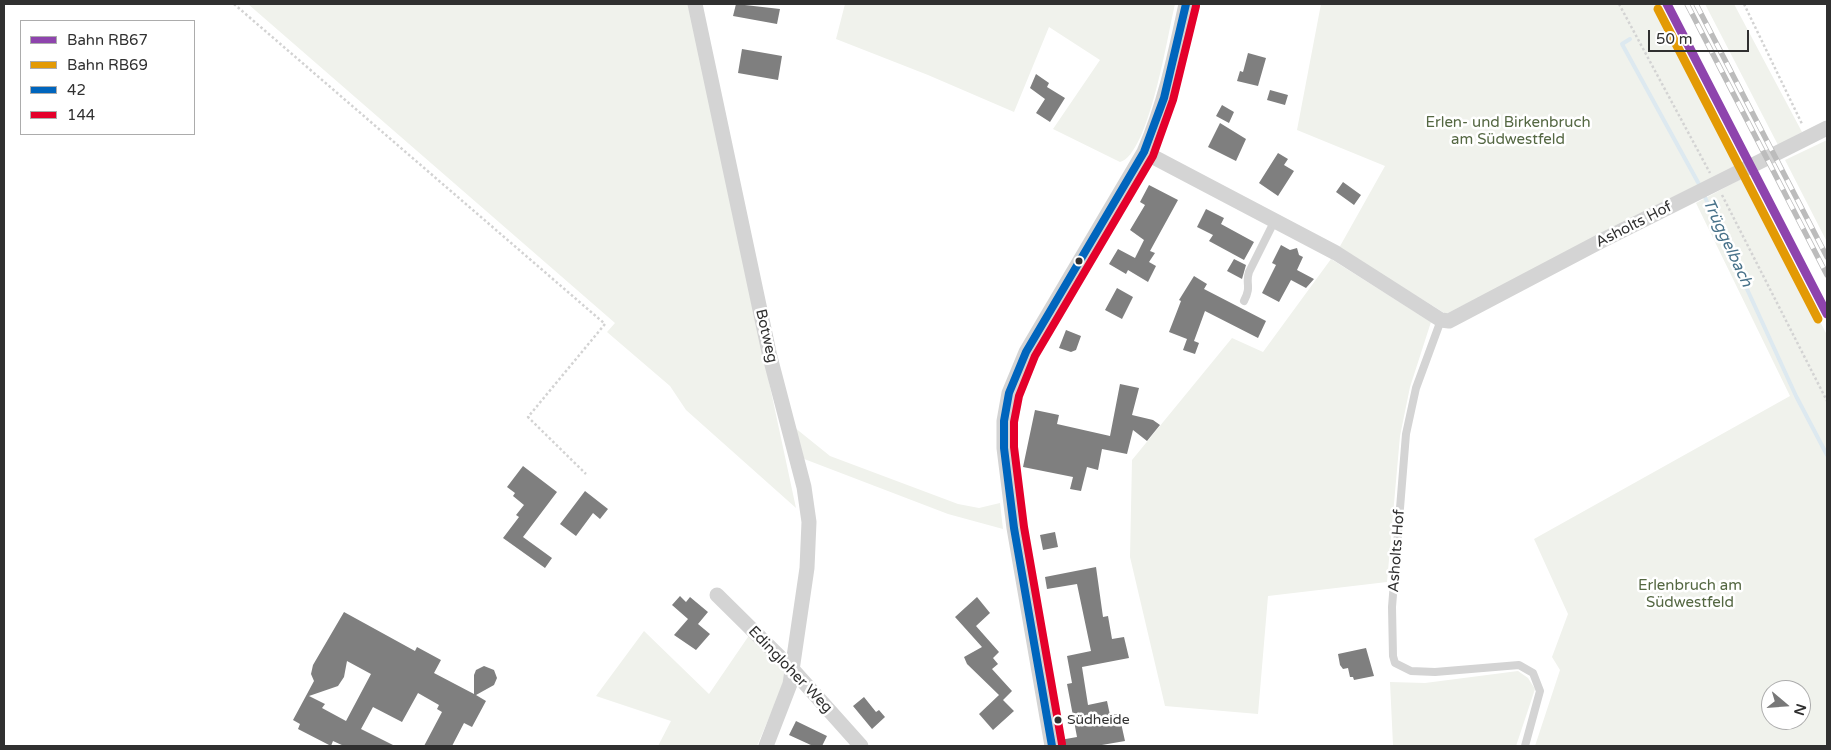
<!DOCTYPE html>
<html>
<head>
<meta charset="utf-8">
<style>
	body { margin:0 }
	#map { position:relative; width:1831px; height:750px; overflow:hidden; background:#fff; font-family:"Varela Round",sans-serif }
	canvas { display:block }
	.frame { position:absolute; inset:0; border:5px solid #303030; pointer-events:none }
	.legend { position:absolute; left:20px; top:20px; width:175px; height:115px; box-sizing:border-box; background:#fff; border:1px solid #acacac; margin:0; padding:6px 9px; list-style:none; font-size:15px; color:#303030 }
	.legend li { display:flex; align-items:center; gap:10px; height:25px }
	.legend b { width:25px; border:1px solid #acacac }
	.north { position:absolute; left:1761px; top:680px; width:50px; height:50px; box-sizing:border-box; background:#fff; border:1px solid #acacac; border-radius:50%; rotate:108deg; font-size:14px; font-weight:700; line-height:20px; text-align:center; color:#303030 }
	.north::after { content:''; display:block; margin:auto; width:18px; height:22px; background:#787878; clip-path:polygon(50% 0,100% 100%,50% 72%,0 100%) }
	.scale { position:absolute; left:1648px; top:30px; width:101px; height:22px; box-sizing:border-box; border:2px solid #303030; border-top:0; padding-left:6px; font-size:15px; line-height:18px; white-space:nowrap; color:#303030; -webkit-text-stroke:4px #fff; paint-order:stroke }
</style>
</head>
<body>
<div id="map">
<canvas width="1831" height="750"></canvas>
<div class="frame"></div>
<ul class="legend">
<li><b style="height:6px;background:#8e44ad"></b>Bahn RB67</li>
<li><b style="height:6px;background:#e39a05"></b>Bahn RB69</li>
<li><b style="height:6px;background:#0065bd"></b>42</li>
<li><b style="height:6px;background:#e4002b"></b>144</li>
</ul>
<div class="north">N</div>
<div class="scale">50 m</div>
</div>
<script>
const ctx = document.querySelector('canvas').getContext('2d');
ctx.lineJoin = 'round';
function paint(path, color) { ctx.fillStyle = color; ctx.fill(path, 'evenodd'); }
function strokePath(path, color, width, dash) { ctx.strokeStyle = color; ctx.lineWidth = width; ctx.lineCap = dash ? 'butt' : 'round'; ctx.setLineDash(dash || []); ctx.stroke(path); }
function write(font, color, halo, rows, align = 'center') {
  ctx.font = font + ' "Varela Round",sans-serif'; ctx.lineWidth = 5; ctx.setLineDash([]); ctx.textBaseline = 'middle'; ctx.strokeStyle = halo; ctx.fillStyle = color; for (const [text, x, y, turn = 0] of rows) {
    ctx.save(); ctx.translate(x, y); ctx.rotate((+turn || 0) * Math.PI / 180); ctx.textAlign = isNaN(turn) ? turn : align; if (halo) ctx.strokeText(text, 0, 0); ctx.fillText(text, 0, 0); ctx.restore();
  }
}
paint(new Path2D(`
	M248 4H688L796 508 686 410 670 386 607 332 615 323Z
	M845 4H1175C1168 33 1149 155 1120 162L1053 129 1100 60 1049 27 1014 112 928 75 836 39Z
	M1321 4H1657L1740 165 1446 314 1339 248 1385 166 1297 130Z
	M1705 4H1734L1802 132 1778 145Z
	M1827 140V242L1785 160Z
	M1745 177 1827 335V746H1535L1560 670 1552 657 1568 614 1534 539 1790 396 1696 203ZM1771 690H1801V720H1771Z
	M1331 259 1431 322 1410 387 1400 436 1387 582 1268 596 1258 714 1165 706 1130 557 1132 460 1232 338 1263 352Z
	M794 427 830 456 958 504 979 508 1000 503 1003 529 948 514 799 457Z
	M644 631 709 694 750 634 786 671 785 680 757 746H658L671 721 596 696Z
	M1518 671 1528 678 1535 689 1516 746 1393 745 1390 682 1425 683Z`), '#f0f2ec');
strokePath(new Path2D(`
	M1630 39 1622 44 1700 186
	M1703 193 1796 396 1827 455`), '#dde9f0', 4);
paint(new Path2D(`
	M736 4 780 9 777 24 733 16Z
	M742 49 782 56 778 80 738 73Z
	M1248 53 1266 58 1258 86 1237 81 1240 71 1243 72Z
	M1036 74 1049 83 1047 87 1065 98 1050 122 1036 113 1045 99 1030 88Z
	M1270 90 1288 95 1285 105 1267 100Z
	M1222 105 1234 112 1229 123 1216 116Z
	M1220 123 1246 139 1236 161 1208 147Z
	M1278 153 1288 159 1284 165 1294 171 1278 196 1259 183Z
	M1343 182 1361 195 1354 205 1336 192Z
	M1149 185 1178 200 1150 251 1155 253 1149 262 1156 266 1148 282 1128 270 1126 274 1109 264 1118 249 1135 258 1144 240 1130 230 1145 205 1140 202Z
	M1206 209 1224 218 1221 224 1254 242 1244 260 1209 241 1213 235 1197 227Z
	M1281 245 1290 250 1297 248 1299 255 1303 257 1297 270 1314 279 1306 288 1291 280 1279 302 1262 293 1276 265 1272 263Z
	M1234 259 1246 265 1242 279 1227 271Z
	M1194 276 1207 284 1204 289 1266 321 1258 338 1205 311 1194 341 1199 343 1195 354 1183 350 1187 339 1169 332 1181 301 1179 300Z
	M1117 288 1133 297 1122 319 1105 310Z
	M1066 330 1081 336 1076 350 1071 352 1059 348Z
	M1120 384 1139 388 1132 415 1153 420 1160 425 1147 441 1133 430 1127 454 1102 449 1098 470 1087 467 1081 491 1070 489 1073 477 1023 467 1035 410 1059 415 1057 424 1110 436Z
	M523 466 557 492 523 537 552 558 545 568 503 538 519 517 516 515 524 505 513 496 515 493 507 487Z
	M585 491 608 509 600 519 593 513 576 536 560 524Z
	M1055 532 1058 547 1043 550 1040 535Z
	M1096 567 1103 617 1108 616 1112 639 1124 637 1129 658 1082 667 1088 705 1107 701 1110 715 1119 714 1125 741 1096 746H1061L1060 740 1077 737 1067 684 1072 683 1067 656 1091 651 1077 584 1047 589 1045 577Z
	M680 596 686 602 690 597 708 612 698 624 710 634 696 650 674 635 688 619 672 605Z
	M977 597 990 613 976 626 999 652 993 658 998 664 992 669 1012 691 1003 700 1014 711 993 730 979 714 999 695 967 664 964 657 982 647 955 617Z
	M344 612 415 651 417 647 441 660 434 673 474 694V675L476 670 484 666 494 670 497 678 494 685 476 695 486 701 472 727 464 723 452 746H424L442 712 437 709 439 705 418 693 402 722 373 707 361 729 395 746H344L333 741 331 746 298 729 300 724 293 720 314 681 311 674 313 665ZM347 661 371 674 346 721 322 708 325 704 309 696 338 686 344 677Z
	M1366 648 1374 676 1354 680 1353 677H1350L1348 668 1343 669 1340 665 1338 654Z
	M864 697 876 712 879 710 885 717 872 729 853 706Z
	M796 721 827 736 822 746H813L789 735Z`), '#7f7f7f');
strokePath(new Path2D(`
	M234 4 605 324 528 417 586 474
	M1619 4 1710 173
	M1744 4 1802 124
	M1722 195 1827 401`), '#d3d3d3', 2.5, [2.5, 2.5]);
strokePath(new Path2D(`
	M1244 301C1252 286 1245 284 1249 272L1275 220
	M1441 320 1416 388 1406 434 1392 607 1393 656 1395 663 1411 671 1435 672 1519 665 1533 673 1540 691 1525 746`), '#d4d4d4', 8);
strokePath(new Path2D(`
	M695 4 770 357 804 487 809 522 807 568 790 684 766 746
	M1144 152 1336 253 1441 320 1449 321 1601 241 1827 128
	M717 595 793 670 861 746
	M1052 746 1014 528 1004 448V421L1009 393 1026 352 1144 152C1165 104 1175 55 1186 4`), '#d4d4d4', 15);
const rail = new Path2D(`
	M1687 4 1827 275
	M1696 4 1827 257`);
strokePath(rail, '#bcbcbc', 5.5);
strokePath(rail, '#fff', 4, [11]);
strokePath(new Path2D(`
	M1052 746 1014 528 1004 448V421L1009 393 1026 352 1144 152 1164 98 1186 4`), '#0065bd', 8);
strokePath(new Path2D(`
	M1062 744 1024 527 1014 447V422L1019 396 1035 356 1153 156 1173 100 1196 6`), '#e4002b', 8);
strokePath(new Path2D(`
	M1667 4 1827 314`), '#8e44ad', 9);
strokePath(new Path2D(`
	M1658 9 1818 319`), '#e39a05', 9);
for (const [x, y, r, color] of [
	[1079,261,4.5,"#303030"],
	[1058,720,4.5,"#303030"]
]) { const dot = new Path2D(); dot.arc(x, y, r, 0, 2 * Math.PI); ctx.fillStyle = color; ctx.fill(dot); strokePath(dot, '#fff', 2); }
write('14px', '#303030', '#fff', [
	["Südheide",1067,720]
], 'left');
write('15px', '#546742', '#fff', [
	["Erlen- und Birkenbruch",1508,123],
	["am Südwestfeld",1508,140],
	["Erlenbruch am",1690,586],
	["Südwestfeld",1690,603]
]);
write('15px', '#303030', '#fff', [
	["Asholts Hof",1634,225,-27],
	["Botweg",766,336,77],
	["Asholts Hof",1397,551,-86],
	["Edingloher Weg",790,670,46]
]);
write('italic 16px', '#477189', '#fff', [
	["Trüggelbach",1727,243,65]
]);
</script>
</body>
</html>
